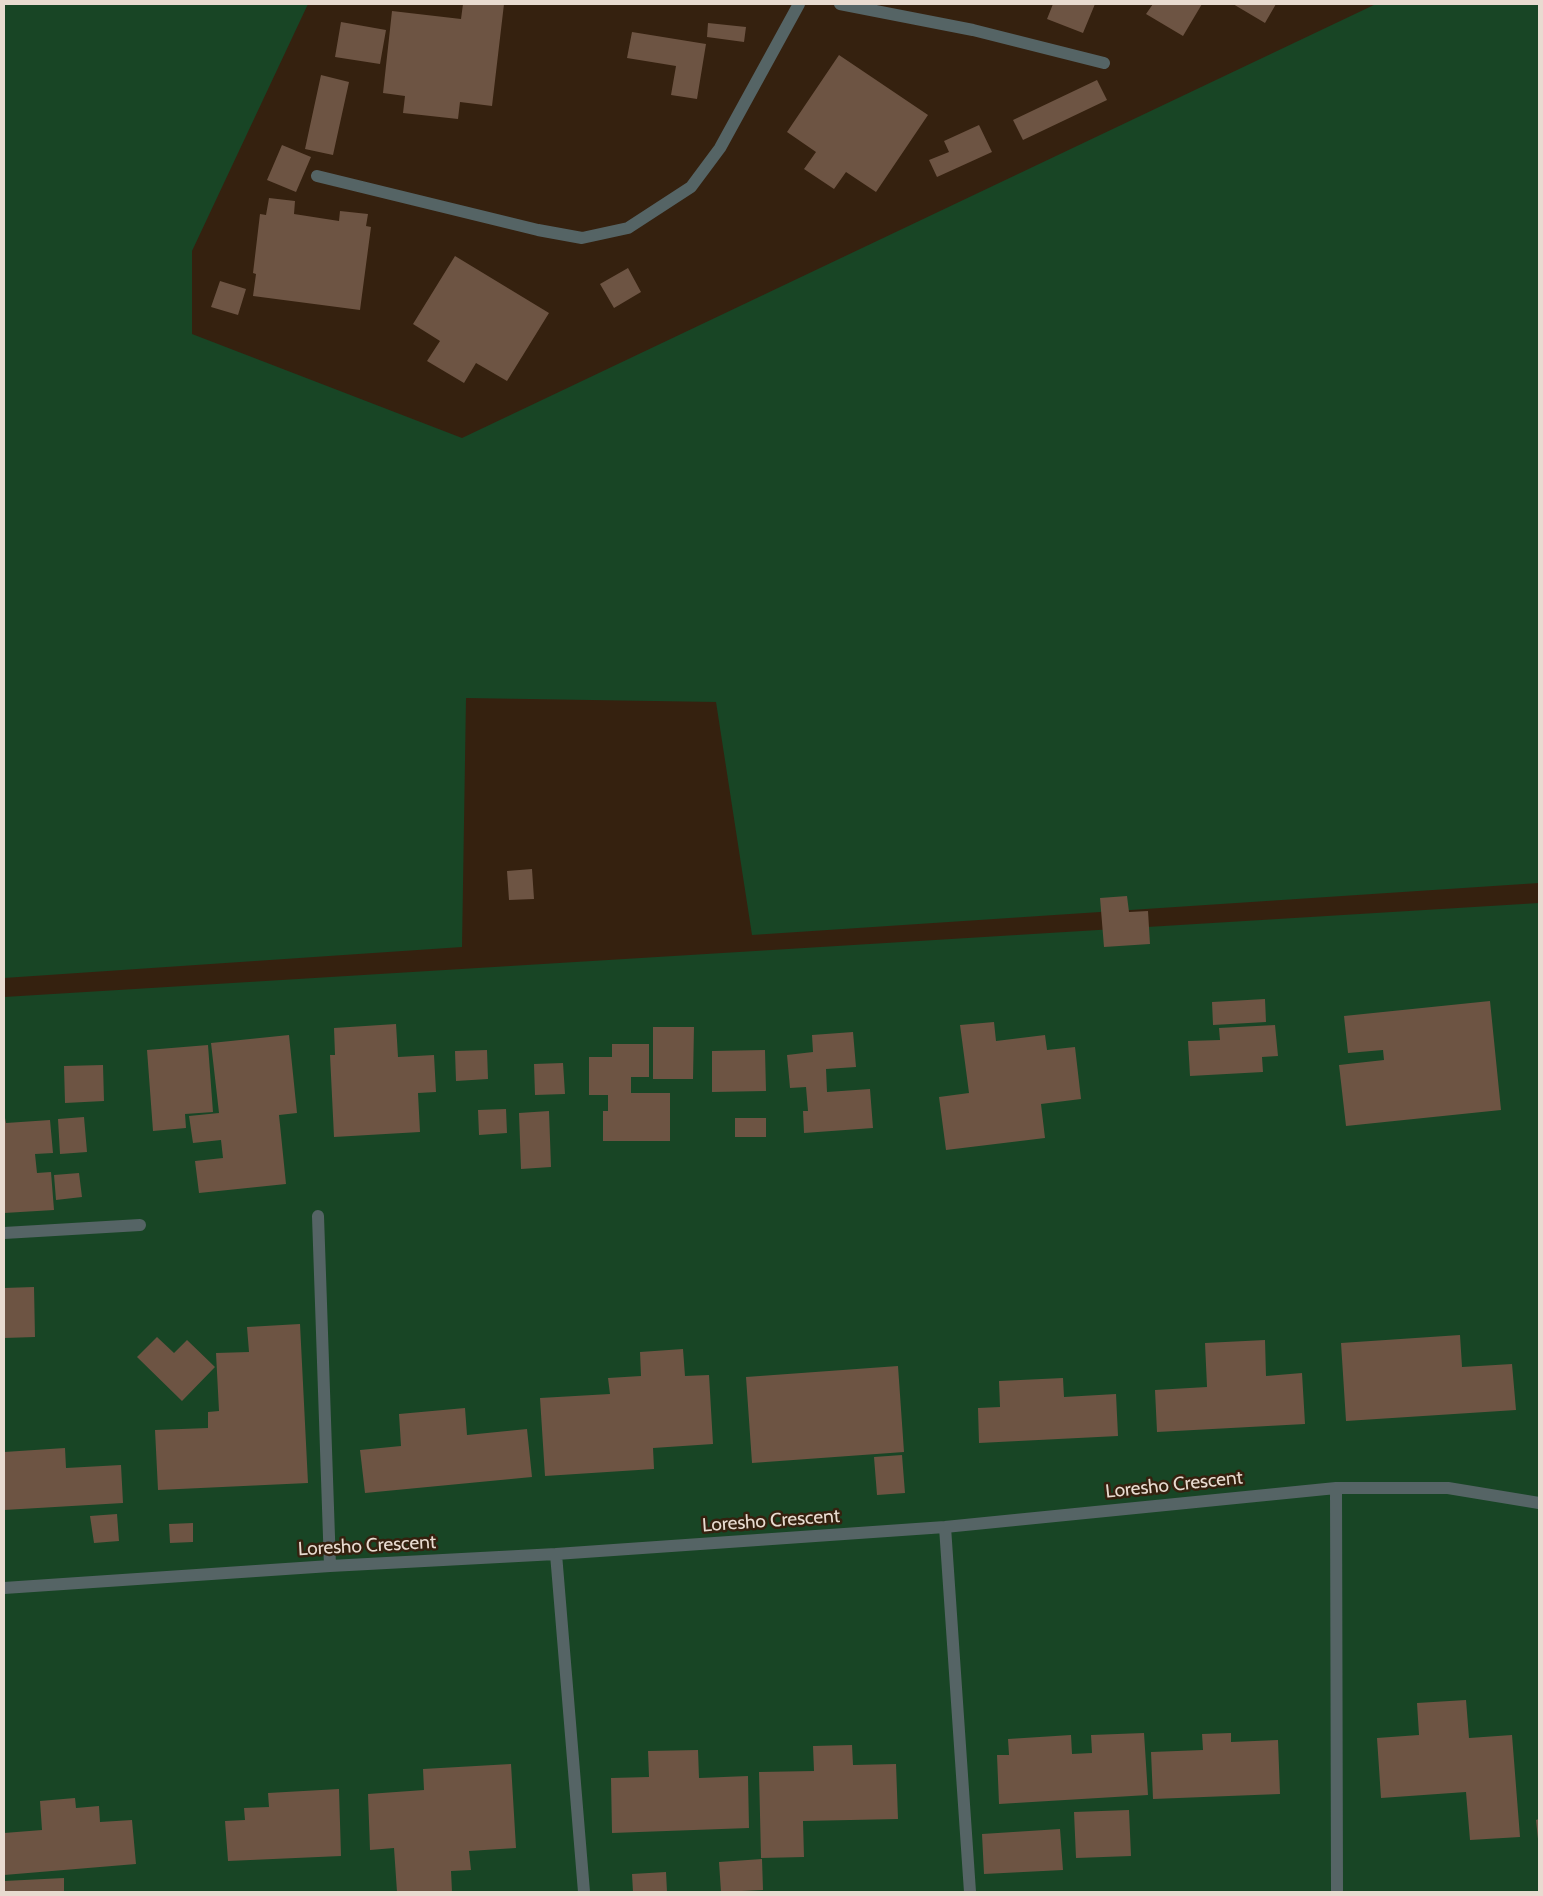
<!DOCTYPE html>
<html>
<head>
<meta charset="utf-8">
<style>
	body { margin:0 }
	#map { position:relative; width:1543px; height:1896px; overflow:hidden; background:#35210f; font-family:Cabin,sans-serif }
	canvas { display:block }
	.frame { position:absolute; inset:0; border:5px solid #e8dbd0; pointer-events:none }
</style>
</head>
<body>
<div id="map">
<canvas width="1543" height="1896"></canvas>
<div class="frame"></div>
</div>
<script>
const ctx = document.querySelector('canvas').getContext('2d');
ctx.lineJoin = 'round';
function paint(path, color) { ctx.fillStyle = color; ctx.fill(path, 'evenodd'); }
function strokePath(path, color, width, dash) { ctx.strokeStyle = color; ctx.lineWidth = width; ctx.lineCap = dash ? 'butt' : 'round'; ctx.setLineDash(dash || []); ctx.stroke(path); }
function write(font, color, halo, rows, align = 'center') {
  ctx.font = font + ' Cabin,sans-serif'; ctx.lineWidth = 5; ctx.setLineDash([]); ctx.textBaseline = 'middle'; ctx.strokeStyle = halo; ctx.fillStyle = color; for (const [text, x, y, turn = 0] of rows) {
    ctx.save(); ctx.translate(x, y); ctx.rotate((+turn || 0) * Math.PI / 180); ctx.textAlign = isNaN(turn) ? turn : align; if (halo) ctx.strokeText(text, 0, 0); ctx.fillText(text, 0, 0); ctx.restore();
  }
}
paint(new Path2D(`
	M4 4H308L192 251V334L462 438 1376 4H1539V883L752 935 716 702 466 698 462 947 4 978Z
	M1539 903V1892H4V997Z`), '#184525');
paint(new Path2D(`
	M463 4H504L492 106 460 102 458 119 403 113 405 96 383 93 392 11 461 19Z
	M1053 4H1095L1083 33 1047 19Z
	M1153 4H1202L1183 36 1146 14Z
	M1233 4H1276L1265 23Z
	M341 22 386 30 380 64 335 57Z
	M708 23 746 27 744 42 707 37Z
	M632 32 706 44 697 99 671 95 676 66 627 58Z
	M839 55 928 115 876 192 846 172 834 189 804 169 816 152 787 132Z
	M321 75 349 82 333 155 305 149Z
	M1097 80 1107 100 1023 140 1013 120Z
	M979 125 992 152 937 177 929 160 949 152 944 141Z
	M282 145 311 157 296 192 267 180Z
	M269 198 295 201 294 214 339 221 340 211 368 214 366 226 371 227 360 310 253 296 256 274 253 273 260 214 266 215Z
	M455 256 549 313 507 381 476 363 464 383 427 361 440 341 413 324Z
	M628 268 641 292 614 308 600 284Z
	M220 281 246 289 238 315 211 307Z
	M532 869 534 899 509 900 507 871Z
	M1127 896 1129 912 1148 911 1150 944 1104 947 1100 898Z
	M1265 999 1266 1022 1213 1025 1212 1002Z
	M1490 1001 1501 1110 1346 1126 1339 1065 1384 1060 1383 1050 1348 1053 1344 1016Z
	M994 1022 996 1041 1045 1035 1047 1050 1075 1047 1081 1099 1041 1104 1045 1138 946 1150 939 1097 969 1093 960 1025Z
	M396 1024 398 1057 434 1055 436 1092 418 1093 420 1132 334 1137 330 1055H335L334 1028Z
	M1275 1025 1278 1056 1262 1057 1263 1072 1190 1076 1188 1041 1220 1040 1219 1028Z
	M653 1027H694L693 1079H653Z
	M853 1032 856 1067 826 1069 827 1092 870 1089 873 1128 804 1133 803 1111H808L806 1087 790 1088 787 1055 813 1052 812 1035Z
	M289 1035 297 1113 279 1115 286 1184 199 1193 195 1161 223 1158 221 1140 193 1143 189 1116 219 1113 211 1043Z
	M612 1044H649V1077H631V1093H670V1141H603V1111H608V1095H589V1057H612Z
	M208 1045 213 1112 185 1114 186 1128 153 1131 147 1050Z
	M487 1050 488 1079 456 1081 455 1051Z
	M765 1050 766 1091 712 1092V1051Z
	M563 1063 565 1094 535 1095 534 1064Z
	M103 1065 104 1101 65 1103 64 1066Z
	M506 1109 507 1133 479 1135 478 1110Z
	M549 1111 551 1167 521 1169 519 1113Z
	M4 1113 6 1123 50 1120 53 1153 35 1154 37 1173 51 1172 54 1210 4 1213Z
	M84 1117 87 1152 60 1154 58 1119Z
	M735 1118H766V1137H735Z
	M79 1173 82 1197 56 1200 54 1175Z
	M34 1287 35 1337 4 1338V1288Z
	M300 1324 308 1483 158 1490 155 1430 208 1428V1412L219 1411 216 1353 249 1352 247 1327Z
	M1460 1335 1462 1367 1512 1364 1516 1410 1346 1421 1341 1343Z
	M157 1337 174 1353 187 1340 215 1367 182 1401 137 1357Z
	M1265 1340 1266 1376 1302 1373 1305 1424 1157 1432 1155 1390 1207 1387 1205 1343Z
	M683 1349 685 1376 709 1375 713 1444 653 1448 654 1469 545 1476 540 1398 610 1394 608 1378 641 1376 640 1352Z
	M898 1366 904 1452 752 1463 746 1377Z
	M1063 1378 1064 1397 1116 1394 1118 1436 979 1443 978 1408 1000 1407 999 1381Z
	M465 1408 467 1435 527 1429 532 1477 365 1493 360 1450 401 1446 399 1414Z
	M65 1448 66 1468 121 1465 123 1503 4 1510V1452Z
	M902 1455 905 1493 877 1495 874 1457Z
	M117 1514 119 1541 94 1543 90 1516Z
	M193 1523V1542L170 1543 169 1524Z
	M1466 1700 1469 1738 1512 1735 1520 1837 1470 1840 1466 1792 1381 1798 1377 1738 1419 1735 1417 1703Z
	M1144 1733 1148 1795 999 1804 997 1755H1009L1008 1739 1071 1735 1072 1754 1092 1753 1091 1735Z
	M1231 1733V1742L1278 1740 1280 1794 1153 1799 1151 1752 1203 1750 1202 1734Z
	M852 1745 853 1765 896 1764 898 1819 803 1821 804 1857 761 1858 759 1772 814 1771 813 1746Z
	M698 1750 699 1778 748 1776 749 1828 612 1833 611 1778 649 1777 648 1751Z
	M511 1764 516 1848 469 1851 471 1870 451 1871 452 1892H397L394 1848 370 1850 368 1794 424 1790 423 1769Z
	M339 1789 341 1856 228 1861 225 1821 245 1820 244 1808 269 1807 268 1793Z
	M75 1798 76 1808 99 1806 100 1822 132 1820 136 1864 4 1875V1833L42 1830 40 1801Z
	M1129 1810 1131 1856 1076 1858 1074 1812Z
	M1539 1819V1839H1538L1536 1820Z
	M1060 1829 1063 1870 984 1874 982 1834Z
	M762 1859 763 1890 721 1892 719 1862Z
	M666 1872 667 1892H633L632 1874Z
	M64 1878V1892H4V1881Z`), '#6d5443');
strokePath(new Path2D(`
	M840 4 973 30 1104 63
	M317 176 538 230 582 238 628 228 691 187 720 148 799 4
	M318 1216 330 1566
	M4 1233 140 1225
	M1336 1488 1337 1892
	M945 1527 970 1892
	M556 1554 584 1892
	M4 1588 330 1566 556 1554 945 1527 1336 1488H1448L1539 1503`), '#556465', 12);
write('19px', '#e8dbd0', '#35210f', [
	["Loresho Crescent",1174,1485,-6],
	["Loresho Crescent",771,1521,-4],
	["Loresho Crescent",367,1546,-3]
]);
</script>
</body>
</html>
